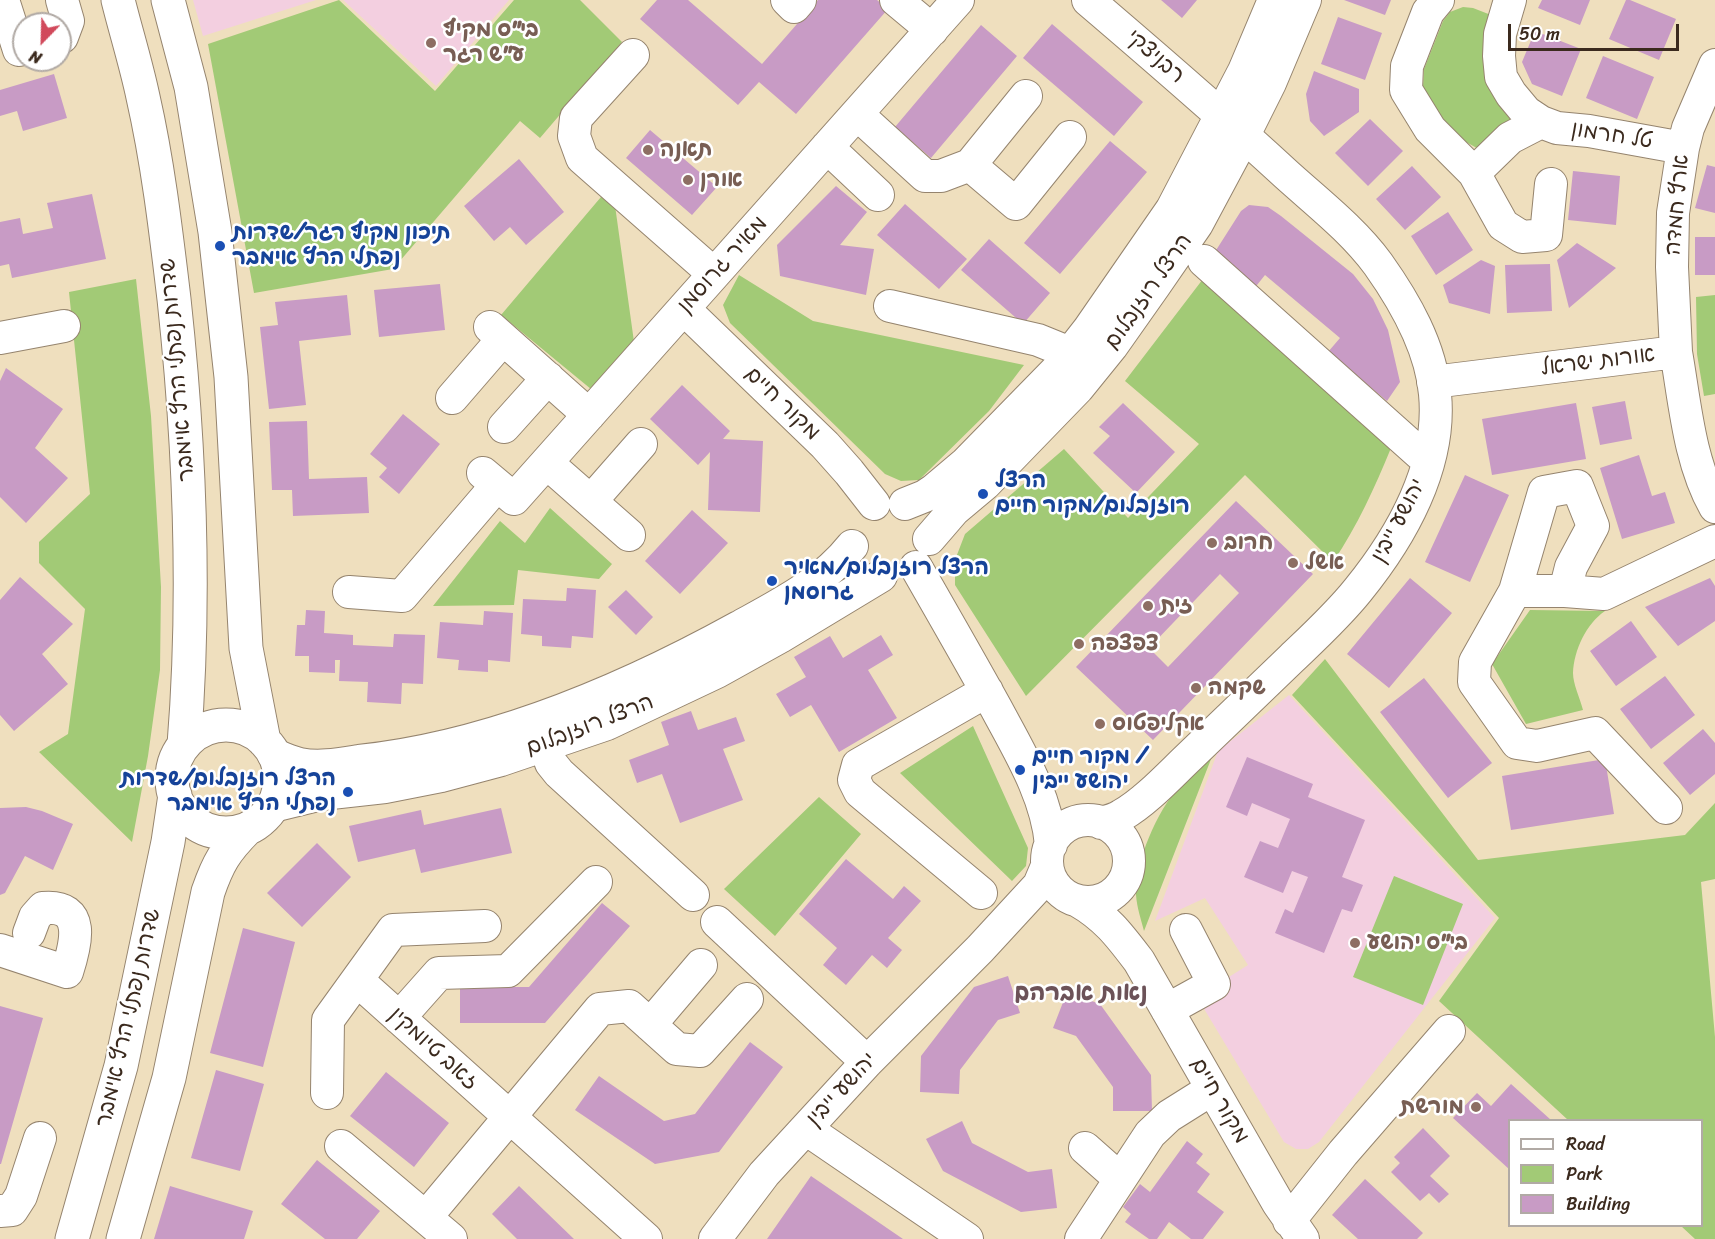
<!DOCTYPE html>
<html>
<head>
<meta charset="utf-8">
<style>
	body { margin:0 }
	#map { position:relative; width:1715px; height:1239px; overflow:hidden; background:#efdfbe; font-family:Sriracha,sans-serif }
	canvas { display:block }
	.legend { position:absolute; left:1508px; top:1119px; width:195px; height:108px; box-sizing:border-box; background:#fff; border:2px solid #b1aaa5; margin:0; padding:8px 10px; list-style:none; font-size:18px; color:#3b2a1e }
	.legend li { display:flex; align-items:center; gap:12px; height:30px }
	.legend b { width:30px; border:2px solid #b1aaa5 }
	.north { position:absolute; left:12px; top:12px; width:60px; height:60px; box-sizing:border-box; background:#fff; border:2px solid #b1aaa5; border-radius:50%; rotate:203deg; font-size:16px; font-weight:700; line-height:24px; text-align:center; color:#3b2a1e }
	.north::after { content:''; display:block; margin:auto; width:21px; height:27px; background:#d1495b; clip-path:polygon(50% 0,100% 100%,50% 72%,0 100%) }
	.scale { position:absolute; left:1508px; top:24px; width:171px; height:27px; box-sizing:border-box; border:3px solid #3b2a1e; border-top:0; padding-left:8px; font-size:18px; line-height:21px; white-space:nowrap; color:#3b2a1e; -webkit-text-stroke:4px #fff; paint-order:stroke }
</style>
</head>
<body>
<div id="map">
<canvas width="1715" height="1239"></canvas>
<ul class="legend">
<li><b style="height:8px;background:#fff"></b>Road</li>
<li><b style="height:16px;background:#a2ca76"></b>Park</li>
<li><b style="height:16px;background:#c89bc5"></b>Building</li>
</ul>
<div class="north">N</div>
<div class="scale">50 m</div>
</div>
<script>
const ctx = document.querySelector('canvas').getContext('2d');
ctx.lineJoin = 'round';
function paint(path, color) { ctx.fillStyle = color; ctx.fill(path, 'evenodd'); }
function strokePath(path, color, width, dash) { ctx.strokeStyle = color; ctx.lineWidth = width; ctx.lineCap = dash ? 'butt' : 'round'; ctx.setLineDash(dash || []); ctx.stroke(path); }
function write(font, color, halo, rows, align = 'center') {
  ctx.font = font + ' Sriracha,"Playpen Sans Hebrew",sans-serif'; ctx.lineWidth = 5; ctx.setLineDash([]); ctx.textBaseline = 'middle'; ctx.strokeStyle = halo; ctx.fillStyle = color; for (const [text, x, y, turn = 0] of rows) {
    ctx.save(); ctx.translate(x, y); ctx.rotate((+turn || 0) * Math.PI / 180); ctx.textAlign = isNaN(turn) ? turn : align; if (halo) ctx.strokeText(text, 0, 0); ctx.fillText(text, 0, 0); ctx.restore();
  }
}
paint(new Path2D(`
	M193 0H316L203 36Z
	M343 0H509L436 86Z
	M1289 695 1495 918 1319 1142 1308 1149H1296L1284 1142 1197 997 1248 965 1205 898 1155 921 1218 751Z`), '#f3cfe0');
paint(new Path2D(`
	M339 0 435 91 514 0H580L622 42 540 138 520 121 393 269 254 293 208 44Z
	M1463 7 1473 8 1491 15 1502 102 1512 120 1482 151 1459 138 1438 117 1423 86 1424 69 1443 21 1450 12Z
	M612 184 635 349 597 394 501 315Z
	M739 275 813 321 1024 365 989 411 919 480 901 481 885 474 730 323 723 305Z
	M1206 275 1391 448C1374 489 1358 525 1333 562L1245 475 1026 696 955 585V560L965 534 1064 449 1128 518 1199 444 1125 381Z
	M136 279 151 416 161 587 160 670 148 756 132 842 39 752 68 734 85 609 39 563V542L90 494 69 292Z
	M1715 295V394L1704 396 1697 354 1696 297Z
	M550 508 612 564 599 579 518 570 514 605 433 606 500 521 525 543Z
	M1530 610 1605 611C1586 624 1574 650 1573 673 1573 684 1580 698 1583 710L1526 724 1492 664Z
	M1325 659 1478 860 1685 835 1715 803V879L1701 882 1715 1037V1239H1695L1681 1226H1702V1120H1568L1439 1001 1499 918 1292 695Z
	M973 726 1028 848 1026 866 1012 881 900 773Z
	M1213 754 1144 931C1141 919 1137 908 1136 895 1135 862 1157 811 1179 787 1189 776 1201 765 1213 754Z
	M819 797 861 834 775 936 724 889Z
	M1394 876 1463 904 1423 1005 1353 977Z`), '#a2ca76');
paint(new Path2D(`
	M657 0H688L762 64 818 0H877L888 9 796 114 759 82 738 105 640 19Z
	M1161 0H1197L1182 18Z
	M1344 0H1391L1385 15Z
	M1542 0H1590L1580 25 1538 8Z
	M1626 0H1630L1676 19 1659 60 1609 39Z
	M1338 17 1382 33 1365 80 1321 64Z
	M1052 24 1143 102 1114 136 1023 58Z
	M981 25 1017 56 931 158 895 127Z
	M1535 31 1581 49 1562 96 1532 84 1522 62Z
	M1603 56 1654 77 1637 119 1586 98Z
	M1314 71 1359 89V112L1324 136 1310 121 1306 94Z
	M54 74 67 118 23 131 17 111 0 116V90Z
	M1370 119 1403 151 1368 186 1335 153Z
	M650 130 717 187 692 215 626 158Z
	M1110 141 1147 172 1060 274 1024 243Z
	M519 159 564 212 526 245 510 227 494 241 464 206Z
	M1707 165 1715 167V213L1695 208Z
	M1412 166 1441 197 1405 230 1376 199Z
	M1573 171 1620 176 1616 225 1568 220Z
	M836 186 867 212 840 245 874 249 866 295 780 276 777 245Z
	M92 194 106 259 12 278 9 264 0 266V222L20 218 23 234 53 228 47 203Z
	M905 204 967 259 939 289 877 235Z
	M1249 205 1268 207 1281 216 1353 274 1373 299 1388 330 1400 382 1387 401 1328 352 1340 338 1265 275 1253 290 1213 255 1241 211Z
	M1448 212 1473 250 1436 275 1411 236Z
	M1695 237H1715V275H1695Z
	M989 239 1050 293 1023 324 961 270Z
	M1577 243 1616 268 1569 308 1557 260Z
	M1481 260 1495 266 1490 314 1449 303 1443 285Z
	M1550 264 1552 311 1507 313 1505 265Z
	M440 284 445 330 379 337 374 290Z
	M347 295 351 335 299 341 306 405 269 409 260 327 278 325 275 302Z
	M6 368 63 409 35 448 68 478 26 523 0 497V381Z
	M682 385 730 431 723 439 763 441 760 512 708 510 710 452 698 465 650 419Z
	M1625 401 1632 439 1600 445 1592 407Z
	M1123 403 1175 452 1136 493 1093 453 1110 436 1099 427Z
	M1576 403 1586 459 1492 475 1482 419Z
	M403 414 440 444 399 494 379 477 387 468 370 454Z
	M307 421 309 479 367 477 369 513 293 516 292 490H272L269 422Z
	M1639 455 1652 496 1665 492 1675 523 1622 539 1600 468Z
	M1465 475 1509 495 1470 582 1425 562Z
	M1236 501 1313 574 1153 740 1076 667ZM1220 574 1239 593 1168 667 1149 648Z
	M692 510 728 543 680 594 645 561Z
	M20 577 73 624 42 654 68 684 14 731 0 715V600Z
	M1410 578 1452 613 1389 688 1347 654Z
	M1710 578 1715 586V621L1678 646 1645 607Z
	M567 588 596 590 593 638 572 636 571 648 542 646V636L521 634 523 599 566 601Z
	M626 590 653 617 636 635 608 607Z
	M306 610 325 611 324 633 353 635V645L393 647 394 634 425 635 423 684 402 683 401 704 367 702 368 682 339 681 340 660H335V673L309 672V656H295L297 625H305Z
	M484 611 513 613 510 662 488 660V672L458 670 459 660 437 658 440 622 483 625Z
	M1631 621 1657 657 1616 686 1590 651Z
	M881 635 893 655 868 670 897 718 839 752 811 705 790 717 776 694 806 677 794 657 830 636 843 658Z
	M1665 676 1695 715 1651 749 1620 709Z
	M1424 678 1492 763 1448 798 1380 712Z
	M691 711 698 730 736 717 745 741 723 749 743 800 680 823 662 774 637 783 629 760 669 745 661 722Z
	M1703 729 1715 743V774L1690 795 1663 763Z
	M1247 757 1313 784 1308 797 1365 820 1342 877 1363 885 1352 912 1342 909 1324 953 1275 933 1285 909 1293 913 1308 877 1292 871 1283 893 1244 877 1260 841 1278 848 1290 819 1252 803 1247 816 1226 807Z
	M1605 759 1614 814 1511 830 1502 776Z
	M26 807 42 811 73 824 53 870 25 856 5 893 0 895V808Z
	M501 808 512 853 421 873 415 849 358 862 349 826 421 810 424 825Z
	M317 843 351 877 302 927 267 893Z
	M846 859 893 899 904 886 921 901 888 938 902 950 887 968 872 955 846 985 823 965 837 948 799 914Z
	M602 903 630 926 545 1023H460V987H529Z
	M243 928 295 942 263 1067 210 1053Z
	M1008 976 1020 1013 998 1020 960 1070 959 1094 920 1092 921 1056 974 987Z
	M1067 992 1100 1004 1151 1075 1152 1111H1113V1087L1076 1036 1053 1028Z
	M0 1006 43 1018 1 1164H0Z
	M750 1042 783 1067 719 1152 655 1164 575 1110 599 1076 664 1121 695 1114Z
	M216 1070 264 1084 240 1171 191 1158Z
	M386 1072 449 1123 414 1167 350 1116Z
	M1511 1084 1551 1120H1510V1170L1453 1118 1477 1093 1491 1106Z
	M962 1121 972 1143 1028 1172 1052 1169 1057 1208 1021 1212 943 1171 926 1139Z
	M1423 1128 1450 1156 1430 1176 1449 1194 1439 1203 1429 1193 1420 1201 1391 1172 1400 1163 1394 1157Z
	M1187 1141 1203 1154 1196 1163 1210 1174 1197 1192 1224 1212 1203 1239H1191L1169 1222 1157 1239H1149L1125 1222 1131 1214 1123 1207 1140 1184 1150 1192Z
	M317 1160 380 1211 357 1239H325L281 1204Z
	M811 1176 903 1239H767Z
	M1365 1179 1423 1233 1417 1239H1358L1332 1215Z
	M170 1186 253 1211 244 1239H154Z
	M519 1186 574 1239H517L492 1214Z`), '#c89bc5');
const minor = new Path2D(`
	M3 0 19 50
	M787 0 794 7 800 0
	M896 0 932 30
	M1088 0C1156 58 1222 115 1287 175 1318 203 1353 230 1378 264 1405 302 1431 347 1435 394 1442 466 1401 537 1358 590 1338 615 1315 636 1292 658 1258 691 1223 724 1189 757 1169 776 1145 802 1122 815 1116 819 1109 821 1101 823
	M1438 0 1428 12 1407 66 1406 90 1430 129 1474 173 1503 225 1522 237 1546 235 1551 184
	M1510 0 1500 34 1499 56 1501 77 1511 94 1526 112 1541 122 1557 128 1589 131 1683 148
	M60 38 62 37 68 21 62 0
	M633 55 576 118 574 136 582 158 714 274
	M857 114 925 176H941L970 165 1026 96
	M827 147 878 195
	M970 165 1016 204 1070 137
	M1474 173 1510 138 1541 122
	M1204 261 1428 461
	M890 306 1038 340 1070 353
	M684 309 825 445 849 472 874 504
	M490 327 589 415
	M0 338 64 326
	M1676 352 1672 267 1673 213 1683 148 1688 128 1715 65
	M1433 382 1676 352C1685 403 1689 461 1715 507
	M452 398 503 339
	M504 427 548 378
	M547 463 629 535
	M483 473 514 499 958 0
	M591 501 641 444
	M905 504 925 496 934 490 966 463 1057 370 1089 329 1172 209 1244 71 1274 0
	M929 539 954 510 985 484 1078 388 1112 346 1155 285 1197 224 1235 153 1270 83 1305 0
	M916 567C943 614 970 661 996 708 1019 751 1047 796 1051 845
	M1515 591 1544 492 1577 486 1593 526 1571 567 1565 591
	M349 592 402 596 497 485
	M545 746 551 763 559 773 693 895
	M274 755C283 758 291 762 300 764 319 768 340 764 359 761 492 747 623 691 739 627 779 605 823 583 852 546
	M273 806 322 794 385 787 441 776 501 760 607 724 717 672 780 637 881 576
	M1666 808 1595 733 1537 746 1517 743 1474 682 1475 662 1515 591H1565L1604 594 1715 541
	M1047 861a41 41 0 1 1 82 0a41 41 0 1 1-82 0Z
	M981 893 860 792 854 780 858 765 987 691
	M1078 901C1106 917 1120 936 1139 961L1278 1203 1303 1239
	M717 922 867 1062
	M0 950 67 972C76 944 87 904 43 908L35 917 29 933
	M357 980 646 1239
	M1167 1010 1214 984 1186 930
	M399 1018 439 973 508 971 596 882
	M650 1025 701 965
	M327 1093 328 1020 393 930 485 926
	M806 1129 967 1239
	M341 1146 451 1239
	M1085 1148 1120 1179
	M0 1211 12 1210 21 1196 40 1138
	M426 1217 600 1009 629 1006 677 1049 700 1051 747 999
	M1289 1221 1343 1153 1449 1031
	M715 1239 764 1174 867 1062 980 949 1039 885 1047 866
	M1081 1239 1150 1134 1169 1116 1212 1089`);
const major = new Path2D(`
	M118 0C126 32 136 64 143 97 158 163 166 232 174 299 190 447 196 596 184 745
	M168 0 191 87 215 232 231 377 246 648 264 741
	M172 779a54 54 0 1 1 108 0a54 54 0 1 1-108 0Z
	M72 1239 121 1066 168 842 175 795
	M123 1239 169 1078 208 892C218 863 225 851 247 829`);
strokePath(minor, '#95846e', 34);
strokePath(major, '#95846e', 35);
strokePath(minor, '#fff', 32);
strokePath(major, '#fff', 33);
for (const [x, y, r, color] of [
	[431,43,6,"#8d6e63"],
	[648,150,6,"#8d6e63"],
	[688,180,6,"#8d6e63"],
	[220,246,6,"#1a4fb4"],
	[983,494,6,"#1a4fb4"],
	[1212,543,6,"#8d6e63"],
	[1293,563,6,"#8d6e63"],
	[772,581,6,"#1a4fb4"],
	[1148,606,6,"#8d6e63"],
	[1079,644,6,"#8d6e63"],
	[1196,688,6,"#8d6e63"],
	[1100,724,6,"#8d6e63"],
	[1020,770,6,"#1a4fb4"],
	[348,792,6,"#1a4fb4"],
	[1355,943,6,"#8d6e63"],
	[1476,1107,6,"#8d6e63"]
]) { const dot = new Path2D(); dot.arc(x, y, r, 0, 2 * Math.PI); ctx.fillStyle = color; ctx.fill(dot); strokePath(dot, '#fff', 2); }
write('bold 22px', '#785e54', '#fff', [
	["בי\"ס מקיף",443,30],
	["ע\"ש רגר",443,55],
	["תאנה",660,150],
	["אורן",700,180],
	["חרוב",1224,543],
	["אשל",1305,563],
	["זית",1160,606],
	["צפצפה",1091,644],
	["שקמה",1208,688],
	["אקליפטוס",1112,724],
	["בי\"ס יהושע",1367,943],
	["מורשת",1464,1107,"right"]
], 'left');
write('22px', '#3b2a1e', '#fff', [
	["רבניצקי",1155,57,41],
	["טל חרמון",1612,136,9],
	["ארץ חמדה",1678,205,-85],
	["מאיר גרוסמן",723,265,-48],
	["הרצל רוזנבלום",1149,292,-55],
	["אורות ישראל",1598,362,-7],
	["שדרות נפתלי הרץ אימבר",178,370,-95],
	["מקור חיים",782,404,44],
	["יהושע ייבין",1399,521,-62],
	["הרצל רוזנבלום",590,726,-21],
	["שדרות נפתלי הרץ אימבר",129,1018,-77],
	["זאב טיומקין",433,1049,42],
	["יהושע ייבין",842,1090,-47],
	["מקור חיים",1219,1101,60]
]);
write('bold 22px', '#164399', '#fff', [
	["תיכון מקיף רגר/שדרות",232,233],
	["נפתלי הרץ אימבר",232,258],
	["הרצל",995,481],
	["רוזנבלום/מקור חיים",995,506],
	["הרצל רוזנבלום/מאיר",784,568],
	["גרוסמן",784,593],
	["מקור חיים /",1032,757],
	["יהושע ייבין",1032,782],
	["הרצל רוזנבלום/שדרות",336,779,"right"],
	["נפתלי הרץ אימבר",336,804,"right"]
], 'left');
write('bold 24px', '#6c5258', '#fff', [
	["נאות אברהם",1081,994]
]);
</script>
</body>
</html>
